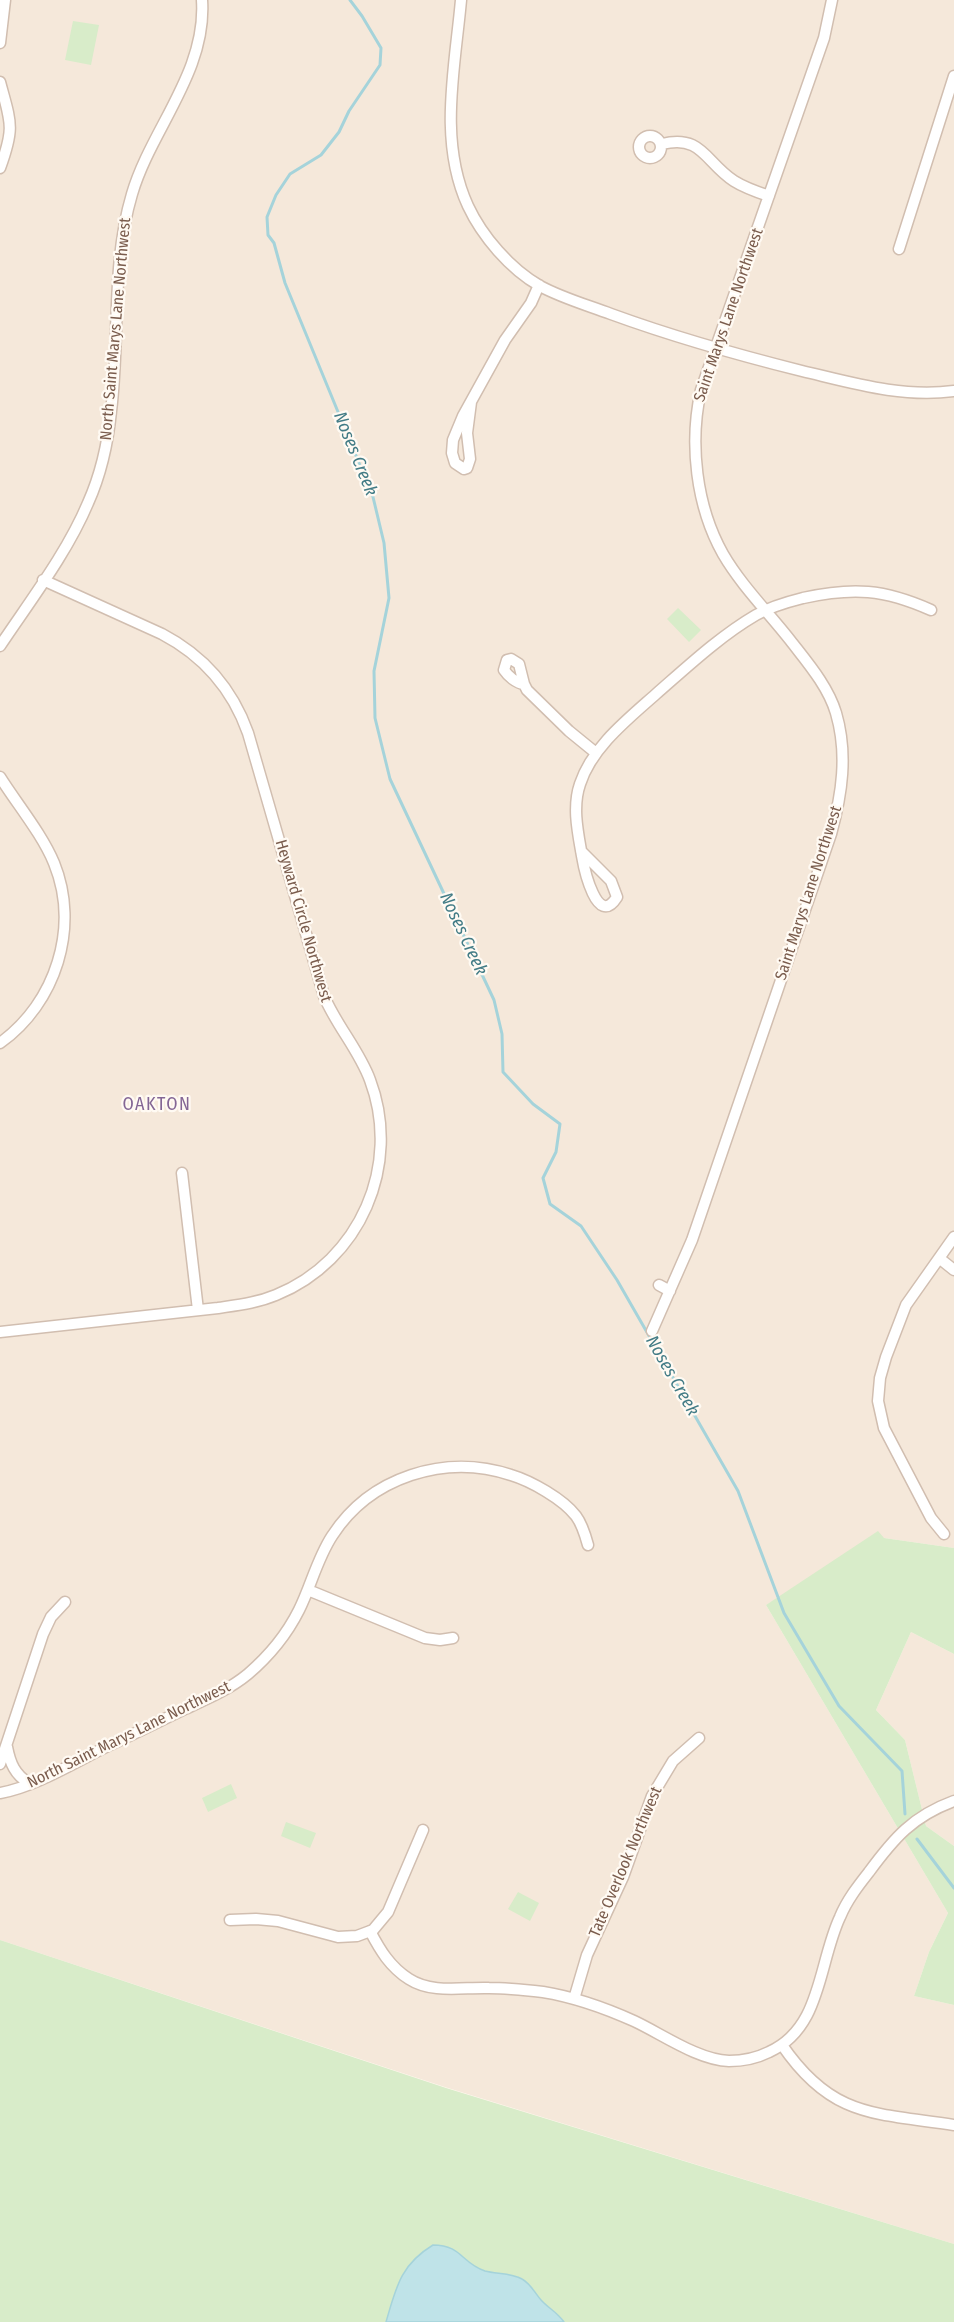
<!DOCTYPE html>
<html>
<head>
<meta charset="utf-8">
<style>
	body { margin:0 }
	canvas { display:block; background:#fdf6ec }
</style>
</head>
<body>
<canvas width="954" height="2322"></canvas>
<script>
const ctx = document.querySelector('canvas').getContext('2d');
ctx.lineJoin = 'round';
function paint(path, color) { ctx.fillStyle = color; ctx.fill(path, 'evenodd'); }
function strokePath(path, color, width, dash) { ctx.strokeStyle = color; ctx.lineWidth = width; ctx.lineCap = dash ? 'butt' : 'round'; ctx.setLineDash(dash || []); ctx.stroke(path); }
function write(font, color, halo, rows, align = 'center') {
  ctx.font = font + ' "Fira Sans Condensed",sans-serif'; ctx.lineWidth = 4.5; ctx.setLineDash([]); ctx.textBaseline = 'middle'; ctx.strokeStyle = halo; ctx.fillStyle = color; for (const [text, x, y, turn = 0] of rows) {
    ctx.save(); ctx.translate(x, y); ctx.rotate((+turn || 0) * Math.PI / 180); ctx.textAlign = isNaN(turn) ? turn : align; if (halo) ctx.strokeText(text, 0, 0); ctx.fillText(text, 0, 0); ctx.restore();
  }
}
paint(new Path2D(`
	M0 0H954V1548L884 1538 766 1605 948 1913 929 1952 914 1996 954 2005V2244L445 2087 0 1940Z
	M911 1632 954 1654V1846L926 1826 905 1740 876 1710Z`), '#f5e8da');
paint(new Path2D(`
	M73 21 99 25 91 65 65 60Z
	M678 608 701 630 689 642 667 619Z
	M878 1531 884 1538 954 1548V1654L911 1632 876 1710 905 1740 926 1826 954 1846V2005L914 1996 929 1952 948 1913 766 1605Z
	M231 1784 237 1798 208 1812 202 1798Z
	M286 1822 316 1833 310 1848 281 1836Z
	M518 1892 539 1903 530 1921 508 1909Z
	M0 1940 446 2088 954 2244V2322H564C557 2312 548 2308 541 2300 535 2293 530 2283 522 2279 512 2273 496 2274 485 2271 461 2263 462 2245 433 2245L391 2306 386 2322H0Z`), '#d8ecc9');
const water = new Path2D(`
	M433 2245C462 2245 461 2263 485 2271 496 2274 512 2273 522 2279 530 2283 535 2293 541 2300 548 2308 557 2312 564 2322H386C396 2288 400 2265 433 2245Z`);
paint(water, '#bfe3e8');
strokePath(water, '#a5d3da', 1.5);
strokePath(new Path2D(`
	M350 0 362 16 381 48 380 65 349 111 339 132 321 155 290 174 276 195 267 217 268 235 274 243 285 283 373 497 384 543 389 598 374 671 375 718 390 779 494 1000 502 1034 503 1072 533 1104 560 1124 556 1152 543 1178 550 1204 581 1226 617 1280 738 1491 784 1613 839 1706 902 1771 905 1814
	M917 1839 954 1888`), '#a5d3da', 3);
const minor = new Path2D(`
	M461 0C455 68 438 141 468 206 482 236 510 269 540 286 562 298 587 305 611 314 674 337 738 355 802 371 853 383 902 398 954 391
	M0 43 5 0
	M0 82C11 123 15 127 0 168
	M639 147a11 11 0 1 1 22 0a11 11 0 1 1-22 0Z
	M662 144C702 134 705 162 734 181 745 188 757 192 769 196
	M899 249 954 76
	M471 402 467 433 470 459 467 468 464 469 455 463 452 453 453 440 463 416 505 340 531 303 539 285
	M0 646C30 601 67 553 88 503 101 474 108 442 111 411 120 340 111 264 132 194 151 129 207 72 202 0
	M524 684C516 683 508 676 504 670L507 660 511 659 519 664 524 684 527 690 569 731 596 753
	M0 777C17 804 42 834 54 863 80 927 56 1003 0 1043
	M581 851 611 881 617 897C597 929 584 868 582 856 578 833 572 807 580 784 592 747 628 719 656 694 687 667 720 636 756 615 770 607 787 602 803 598 853 587 884 589 931 610
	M182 1173 198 1310
	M939 1258 954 1270
	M659 1285 670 1291
	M652 1331 692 1240 831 834C842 794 848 754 836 713 828 686 807 662 790 640 768 612 741 585 723 554 696 506 689 443 701 390L824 38 832 0
	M0 1332 218 1308C238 1305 257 1303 276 1295 360 1261 402 1165 370 1080 359 1050 336 1025 324 996L248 733C232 688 204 656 162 634L43 580
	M944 1534 931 1518 884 1428 878 1401 880 1378 886 1357 906 1305 954 1237
	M308 1590 425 1638 440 1640 453 1638
	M7 1747C10 1763 15 1775 29 1783
	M0 1764 43 1634 51 1617 65 1602
	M0 1793C35 1787 75 1762 108 1746 134 1734 160 1721 185 1709 207 1699 230 1689 248 1674 269 1656 287 1634 299 1610 311 1586 317 1559 332 1536 370 1477 445 1453 511 1475 531 1481 563 1499 576 1516 582 1524 585 1534 588 1545
	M230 1920 256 1919 278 1921 338 1937 357 1936 373 1930 388 1912 423 1830
	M370 1931C380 1950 390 1967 409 1979 432 1994 463 1987 489 1988 507 1988 525 1990 543 1992 574 1997 605 2008 634 2021 662 2034 698 2060 729 2061 743 2061 757 2058 769 2052 822 2028 818 1964 840 1917 847 1900 858 1886 869 1872 894 1838 913 1816 954 1801
	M574 1999 587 1955 623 1877 652 1796 673 1761 699 1738
	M782 2045C832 2118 875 2113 954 2125`);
strokePath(minor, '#d1beb0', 13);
strokePath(minor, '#fff', 10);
write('16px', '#7a5c4d', '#fffaf3', [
	["Saint Marys Lane Northwest",729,315,-71],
	["North Saint Marys Lane Northwest",116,329,-85],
	["Saint Marys Lane Northwest",809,893,-72],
	["Heyward Circle Northwest",303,921,74],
	["North Saint Marys Lane Northwest",129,1735,-26],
	["Tate Overlook Northwest",626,1862,-67]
]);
write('italic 18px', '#437c86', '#fffaf3', [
	["Noses Creek",355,454,68],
	["Noses Creek",463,934,65],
	["Noses Creek",672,1376,60]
]);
ctx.letterSpacing = '1.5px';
write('18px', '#846695', '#fffaf3', [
	["OAKTON",157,1105]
]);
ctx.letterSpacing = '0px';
</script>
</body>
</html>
